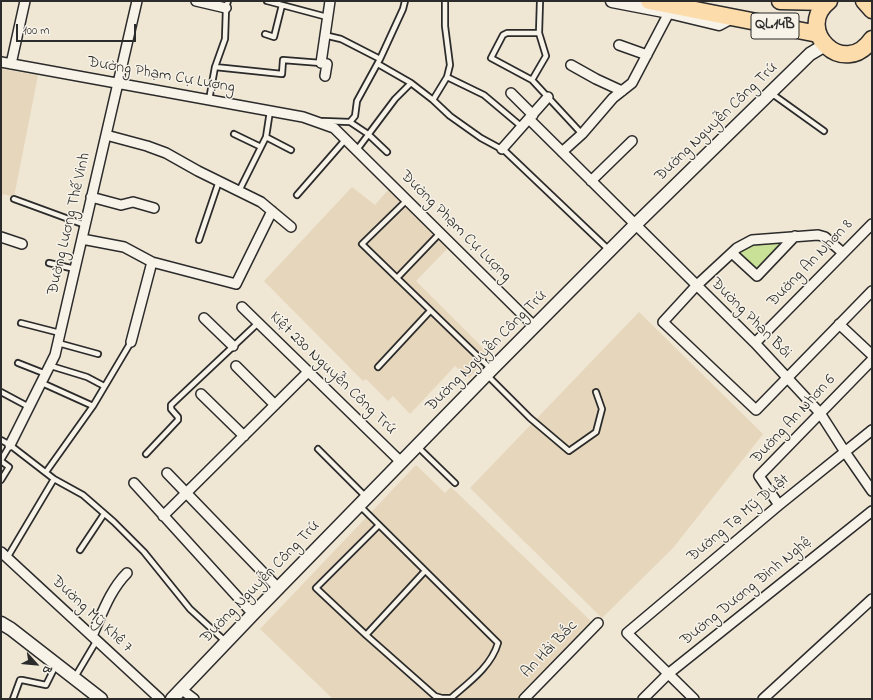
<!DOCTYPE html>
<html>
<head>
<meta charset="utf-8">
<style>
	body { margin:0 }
	#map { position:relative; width:873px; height:700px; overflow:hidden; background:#efe6d4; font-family:"Indie Flower",sans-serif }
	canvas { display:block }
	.frame { position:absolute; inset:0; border:2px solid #2b2b2b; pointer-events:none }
	.north { position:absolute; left:16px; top:644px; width:40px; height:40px; -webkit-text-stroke:3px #f7f3e8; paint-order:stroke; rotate:117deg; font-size:11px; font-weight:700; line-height:16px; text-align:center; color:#2b2b2b }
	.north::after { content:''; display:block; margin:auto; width:14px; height:18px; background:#2b2b2b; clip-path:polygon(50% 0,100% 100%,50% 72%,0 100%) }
	.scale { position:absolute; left:16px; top:24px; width:120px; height:18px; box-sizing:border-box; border:2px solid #2b2b2b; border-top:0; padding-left:5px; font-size:12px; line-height:14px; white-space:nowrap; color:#2b2b2b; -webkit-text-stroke:3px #f7f3e8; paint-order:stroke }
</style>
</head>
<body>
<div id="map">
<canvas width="873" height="700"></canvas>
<div class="frame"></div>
<div class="north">B</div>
<div class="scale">100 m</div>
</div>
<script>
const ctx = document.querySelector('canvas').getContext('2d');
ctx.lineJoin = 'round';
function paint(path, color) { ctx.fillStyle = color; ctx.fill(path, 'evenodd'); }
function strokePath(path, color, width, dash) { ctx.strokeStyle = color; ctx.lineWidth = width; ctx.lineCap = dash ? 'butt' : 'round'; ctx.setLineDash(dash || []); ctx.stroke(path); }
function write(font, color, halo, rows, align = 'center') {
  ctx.font = font + ' "Indie Flower",sans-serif'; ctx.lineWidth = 3; ctx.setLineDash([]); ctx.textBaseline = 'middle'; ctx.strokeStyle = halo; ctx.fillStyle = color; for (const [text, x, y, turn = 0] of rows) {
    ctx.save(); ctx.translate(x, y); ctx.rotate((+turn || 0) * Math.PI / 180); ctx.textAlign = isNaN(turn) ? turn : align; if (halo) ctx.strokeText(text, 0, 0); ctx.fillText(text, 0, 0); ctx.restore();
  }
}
paint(new Path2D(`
	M1 69 38 75 14 197 3 194 1 200Z
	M352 187 375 205 388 190 448 248 416 281 490 355 469 378 455 366 410 414 393 396 388 401 366 379 363 381 264 281Z
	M639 312 763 434 673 548 602 618 470 488Z
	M416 465 445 493 451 487 594 624 523 699H333L260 629Z`), '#e6d6bc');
paint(new Path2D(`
	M791 238 756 274 734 253 754 242Z`), '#c9e197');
const service = new Path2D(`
	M267 1 327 17
	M540 1 539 33H507L503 35 491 58 532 80 582 134
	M265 34 274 37 282 5
	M324 35 341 39 380 59
	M378 64 411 83 433 100 450 116 481 138 505 151 609 250
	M215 67 282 74 283 60 321 63
	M447 77 484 95 522 127
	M532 80 546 56 539 33
	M771 93 824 131
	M209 100 215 67 225 39 226 8 228 1
	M433 100 447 77 450 65 445 26V1
	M323 121 350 122
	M350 122 355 116 357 101 380 59 403 9 405 1
	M350 122 368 134 387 152
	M234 134 261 147
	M266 137 291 150
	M356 151 395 99 411 83
	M239 191 266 137 270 111
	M297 195 345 140
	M14 199 85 225
	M407 200 362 244 491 369
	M199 240 219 181
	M49 263 75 269
	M397 278 440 233
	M21 323 60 333
	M58 343 98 354
	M18 363 46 374
	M51 366 87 377 104 386
	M378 367 430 311
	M487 375 530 418 569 451 596 432 602 409 596 392
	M42 383 93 406
	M1 392 29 407
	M1 440 10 445 54 479 83 495 114 522 144 552 190 609 226 642
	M418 447 455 483
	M318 449 366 497
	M146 454 178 420V417L171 409V405L258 323
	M1 460 10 445
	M1 461 9 467 1 480
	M46 472 93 406 131 342
	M360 506 498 643C491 667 468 683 451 698H442L435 696 366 635 316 588 379 525
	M80 550 104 514
	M7 558 54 479
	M366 635 425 571
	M75 677 97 640
	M13 699 20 680H22L46 685 56 665`);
const minor = new Path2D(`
	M196 1 226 8
	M619 45 647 55
	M1 62 303 117 334 128 535 327
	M11 64 25 1
	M571 65 596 79 622 91
	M325 76 327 64 321 63 330 1
	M511 93 533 115
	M529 119 755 343 820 413 845 452 872 491
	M106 135 147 146 166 153 198 171 261 202 291 227
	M502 149 548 97
	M562 152 582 134 613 98 632 83 672 7
	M591 181 632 141
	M91 197 121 205 133 202 154 208
	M1 237 22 244
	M82 239 124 247 152 262 236 284 272 211
	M732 253 757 276 795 236
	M843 253 825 237 818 235 752 240 737 248 696 286 663 322 756 410 872 291
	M242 307 401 462
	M204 318 233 346
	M839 324 872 355
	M131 342 152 262
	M755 343 872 224
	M236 366 275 405
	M201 394 244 436
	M10 445 55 355 137 1
	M167 473 278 588
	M134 483 253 614
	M779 505 759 476 872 360
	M163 516 308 372
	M1 552 160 699
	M92 636C102 614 110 590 127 573
	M181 689 194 699
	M524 699 598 623
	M643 699 668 674 872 511
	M694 699 627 633 779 505 872 430
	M763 699 872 599`);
const tertiary = new Path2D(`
	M612 1 669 12 719 24 732 17
	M1 623 11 629 101 699
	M172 699 253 614 492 369 635 225 810 54 825 45`);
const trunk = new Path2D(`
	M649 1 818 34
	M780 1 827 2
	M829 1C793 29 844 80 872 39
	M864 1 872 10`);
strokePath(service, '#2b2b2b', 8);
strokePath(minor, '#2b2b2b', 12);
strokePath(tertiary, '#2b2b2b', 15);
strokePath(trunk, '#2b2b2b', 19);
strokePath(service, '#f7f3e8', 4.5);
strokePath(minor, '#f7f3e8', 9);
strokePath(tertiary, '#f7f3e8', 12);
strokePath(trunk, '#fddcac', 16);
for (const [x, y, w] of [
	[775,26,48]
]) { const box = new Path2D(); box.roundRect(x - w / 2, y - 13, w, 26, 3); ctx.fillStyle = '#f7f3e8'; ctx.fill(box); strokePath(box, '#2b2b2b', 1); }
write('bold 15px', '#2b2b2b', null, [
	["QL.14B",775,26]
]);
write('16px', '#2b2b2b', '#f7f3e8', [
	["Đường Phạm Cự Lượng",161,76,10],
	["Đường Nguyễn Công Trứ",717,123,-44],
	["Đường Lương Thế Vinh",70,224,-77],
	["Đường Phạm Cự Lượng",455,227,45],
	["Đường An Nhơn 8",811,264,-46],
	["Đường Phan Bôi",750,319,45],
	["Đường Nguyễn Công Trứ",487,352,-45],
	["Kiệt 230 Nguyễn Công Trứ",332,374,44],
	["Đường An Nhơn 6",794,420,-47],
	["Đường Tạ Mỹ Duật",739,519,-40],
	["Đường Nguyễn Công Trứ",261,583,-46],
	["Đường Dương Đình Nghệ",747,592,-39],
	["Đường Mỹ Khê 7",91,615,43],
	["An Hải Bắc",550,650,-46]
]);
</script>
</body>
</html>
